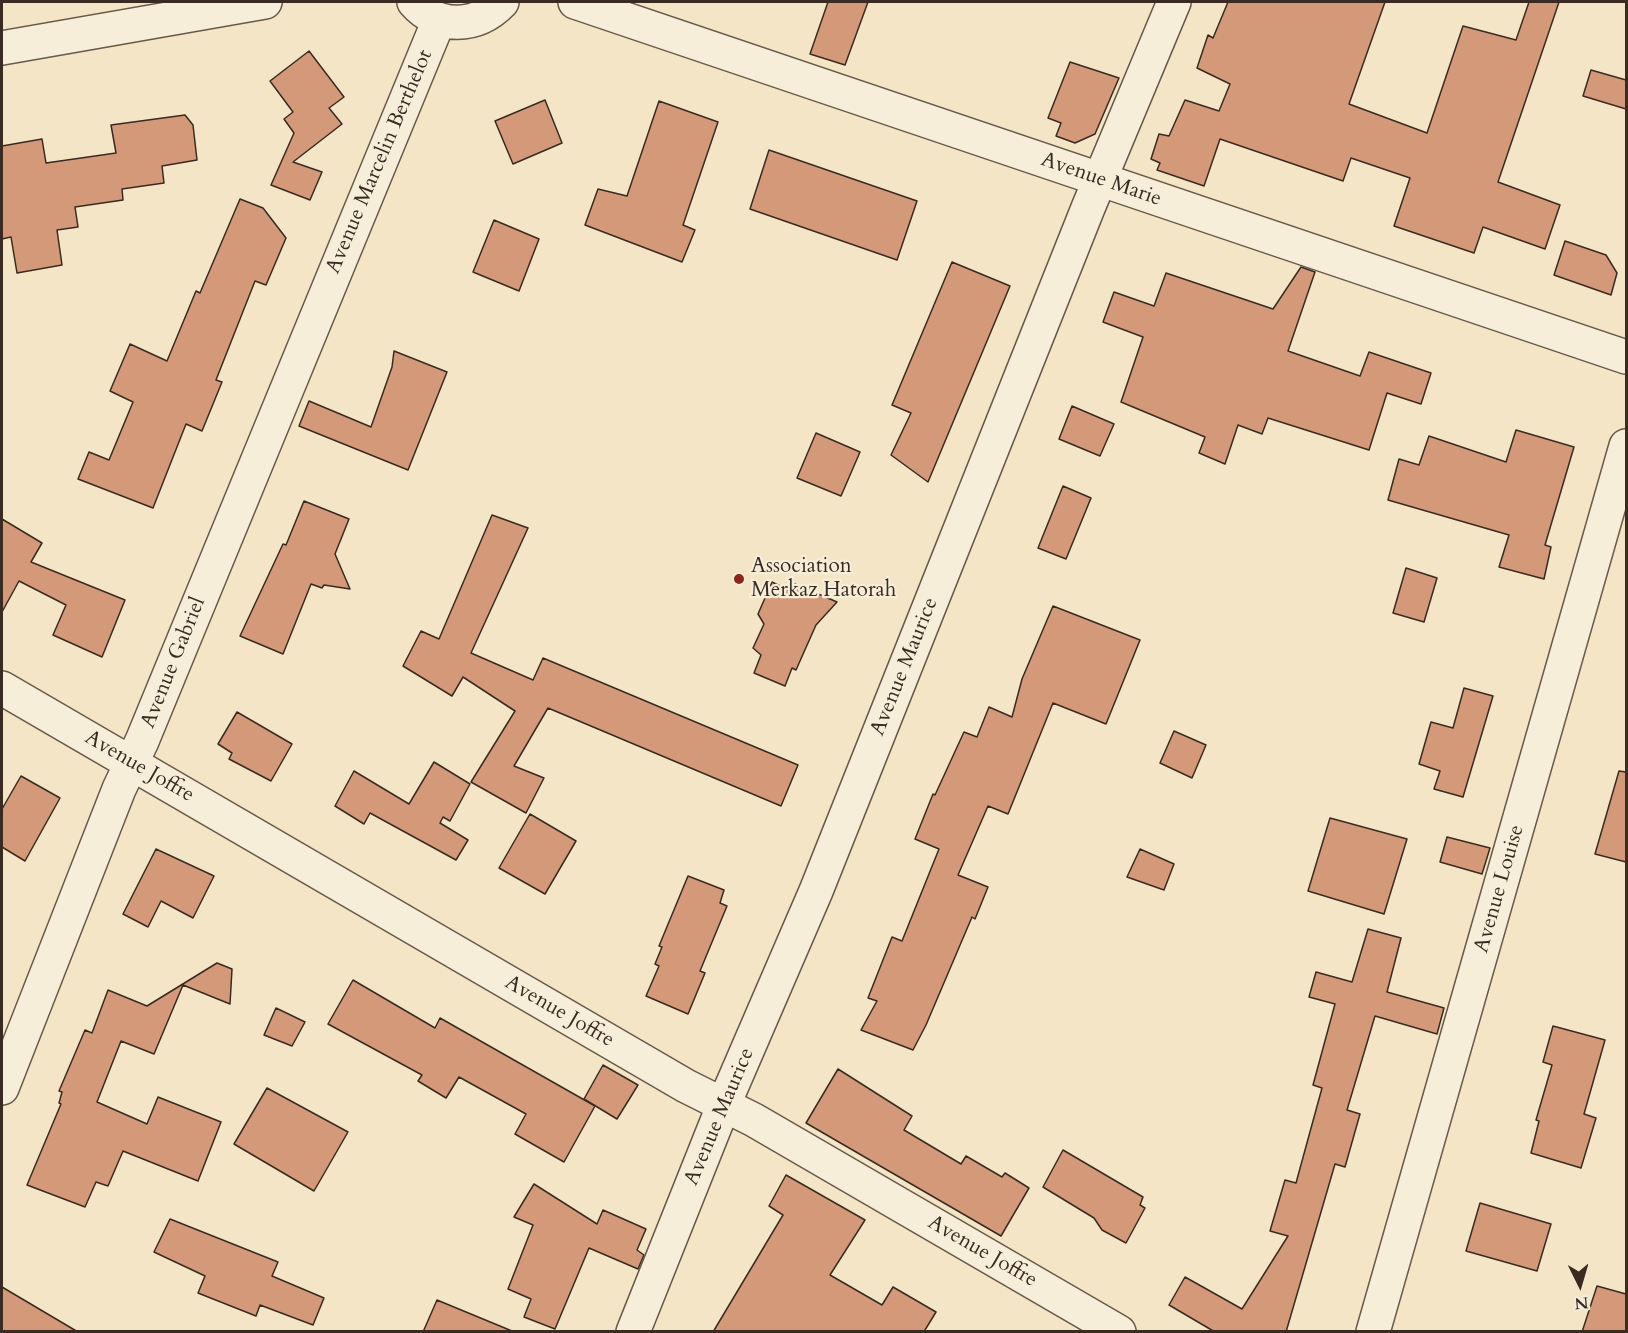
<!DOCTYPE html>
<html>
<head>
<meta charset="utf-8">
<style>
	body { margin:0 }
	#map { position:relative; width:1628px; height:1333px; overflow:hidden; background:#f3e5c5; font-family:Cardo,serif }
	canvas { display:block }
	.frame { position:absolute; inset:0; border:3px solid #392b21; pointer-events:none }
	.north { position:absolute; left:1550px; top:1255px; width:60px; height:60px; -webkit-text-stroke:4px #f7eed9; paint-order:stroke; rotate:175deg; font-size:16px; font-weight:700; line-height:24px; text-align:center; color:#392b21 }
	.north::after { content:''; display:block; margin:auto; width:21px; height:27px; background:#392b21; clip-path:polygon(50% 0,100% 100%,50% 72%,0 100%) }
</style>
</head>
<body>
<div id="map">
<canvas width="1628" height="1333"></canvas>
<div class="frame"></div>
<div class="north">N</div>
</div>
<script>
const ctx = document.querySelector('canvas').getContext('2d');
ctx.lineJoin = 'round';
function paint(path, color) { ctx.fillStyle = color; ctx.fill(path, 'evenodd'); }
function strokePath(path, color, width, dash) { ctx.strokeStyle = color; ctx.lineWidth = width; ctx.lineCap = dash ? 'butt' : 'round'; ctx.setLineDash(dash || []); ctx.stroke(path); }
function write(font, color, halo, rows, align = 'center') {
  ctx.font = font + ' Cardo,serif'; ctx.lineWidth = 4.5; ctx.setLineDash([]); ctx.textBaseline = 'middle'; ctx.strokeStyle = halo; ctx.fillStyle = color; for (const [text, x, y, turn = 0] of rows) {
    ctx.save(); ctx.translate(x, y); ctx.rotate((+turn || 0) * Math.PI / 180); ctx.textAlign = isNaN(turn) ? turn : align; if (halo) ctx.strokeText(text, 0, 0); ctx.fillText(text, 0, 0); ctx.restore();
  }
}
const building = new Path2D(`
	M828 2H868L845 65 810 54Z
	M1228 2H1385L1349 104 1427 133 1463 26 1516 40 1529 2H1559L1498 182 1560 205 1545 249 1483 227 1474 253 1394 226 1410 178 1351 158 1343 181 1220 139 1204 186 1157 170 1160 163 1151 159 1159 134 1169 136 1185 100 1219 111 1230 84 1197 68 1208 35 1213 38Z
	M309 51 344 97 329 108 342 124 293 162 322 172 310 200 271 185 294 133 284 119 293 112 270 81Z
	M1070 62 1119 78 1095 134 1075 143 1056 136 1061 123 1048 118Z
	M1591 70 1626 80V109L1583 96Z
	M545 100 562 143 513 164 495 121Z
	M659 101 718 122 683 225 695 230 682 262 585 225 598 189 627 196Z
	M185 115 193 125 197 160 162 166 164 183 122 189 123 200 75 207 78 227 57 230 62 265 17 273 11 237 2 239V146L42 139 46 163 116 153 111 125Z
	M769 150 917 201 897 260 750 209Z
	M240 199 263 208 286 238 266 285 255 281 216 380 222 382 202 431 186 424 153 508 78 479 89 452 109 460 133 402 110 391 130 344 167 361 196 291 200 293Z
	M494 220 539 239 519 291 473 272Z
	M1565 241 1606 255 1617 273 1611 295 1554 275Z
	M952 262 1010 286 928 482 891 455 911 413 892 405Z
	M1301 267 1315 272 1288 351 1360 376 1369 352 1431 373 1421 404 1387 393 1369 450 1268 418 1262 434 1238 425 1225 464 1199 453 1205 437 1121 402 1143 337 1103 322 1114 292 1154 306 1166 273 1273 309Z
	M394 351 447 372 408 470 299 426 309 401 371 427 392 367Z
	M1072 406 1114 424 1100 456 1059 439Z
	M1516 430 1574 447 1545 545 1551 547 1544 579 1499 567 1509 535 1388 500 1399 459 1419 465 1429 436 1506 462Z
	M816 433 860 452 841 496 797 478Z
	M1063 486 1091 498 1066 559 1038 548Z
	M304 501 349 519 335 554 350 589 324 585 322 588 311 584 283 654 240 636 283 544 286 545Z
	M492 515 528 528 471 653 533 680 543 658 798 765 781 806 548 708 514 766 544 778 526 813 471 782 515 711 463 677 452 696 403 666 421 631 439 639Z
	M2 519 42 543 31 562 125 600 102 657 53 635 66 605 19 581 2 612Z
	M1406 568 1437 578 1424 622 1393 613Z
	M772 582 792 592 795 584 837 602 816 625 796 670 792 668 785 686 754 673 761 655 753 648 764 624 758 614Z
	M1053 606 1140 640 1106 724 1053 703 1008 814 988 806 958 875 988 887 975 919 972 917 926 1025 913 1050 861 1030 877 1001 868 998 892 937 902 941 939 849 915 839 933 794 935 795 964 732 977 737 989 707 1012 717 1022 679Z
	M1464 688 1493 696 1463 797 1434 789 1440 771 1419 764 1431 722 1453 728Z
	M237 712 292 744 271 781 229 759 232 753 218 744Z
	M1174 731 1206 745 1192 778 1160 763Z
	M434 762 470 784 450 821 443 817 440 823 468 840 456 860 370 813 364 824 335 806 354 771 409 804Z
	M1619 771 1626 772V862L1595 854Z
	M21 776 60 798 25 861 2 847V809Z
	M530 814 576 841 545 894 499 868Z
	M1330 818 1407 839 1384 914 1308 891Z
	M1447 837 1490 848 1482 874 1440 862Z
	M156 849 214 876 193 918 161 901 148 927 123 914Z
	M1140 849 1174 864 1164 890 1127 877Z
	M688 876 724 890 720 903 727 906 700 971 705 973 688 1014 646 996 659 966 655 964 662 947 659 946Z
	M1368 929 1401 938 1387 992 1444 1008 1437 1034 1375 1016 1347 1110 1360 1114 1345 1167 1335 1164 1286 1332H1215L1169 1305 1185 1277 1242 1309 1288 1236 1270 1231 1285 1180 1296 1183 1322 1088 1313 1085 1335 1004 1309 997 1316 972 1352 982Z
	M217 963 232 969 230 1004 183 985 154 1054 121 1041 97 1102 147 1124 158 1097 221 1122 198 1181 123 1151 108 1186 96 1182 85 1207 27 1185 61 1104 59 1103 62 1092 59 1091 85 1030 92 1033 108 990 147 1006Z
	M353 980 435 1028 440 1018 595 1106 564 1162 515 1134 526 1114 459 1077 446 1098 418 1081 422 1075 328 1024Z
	M276 1008 305 1022 292 1046 264 1035Z
	M1553 1026 1605 1040 1584 1114 1596 1118 1581 1168 1531 1153 1539 1121 1536 1120 1552 1065 1543 1062Z
	M603 1065 638 1085 617 1119 584 1099Z
	M838 1069 912 1116 904 1130 961 1164 966 1156 1002 1177 1005 1173 1029 1188 1001 1236 806 1123Z
	M267 1088 348 1132 314 1191 234 1144Z
	M1063 1150 1143 1197 1140 1205 1145 1208 1126 1243 1102 1230 1094 1218 1043 1187Z
	M786 1175 865 1220 830 1275 882 1305 893 1287 936 1312 925 1330 928 1332H713L783 1215 769 1206Z
	M534 1184 597 1224 603 1210 646 1229 637 1250 644 1255 638 1269 589 1248 555 1329 524 1317 531 1299 508 1289 533 1225 514 1217Z
	M1480 1203 1551 1224 1537 1271 1466 1251Z
	M170 1219 278 1262 272 1276 324 1298 313 1325 260 1305 256 1316 198 1293 205 1276 154 1252Z
	M1597 1286 1626 1294V1332H1582Z
	M2 1287 78 1332H2Z
	M437 1300 512 1331V1332H423Z`);
paint(building, '#d49978');
strokePath(building, '#392b21', 1.5);
const minor = new Path2D(`
	M414 2C438 30 477 28 502 2
	M575 2 1626 357
	M2 48 265 2
	M2 688 686 1086 754 1120 1119 1332
	M2 1088 119 789 142 741 439 20
	M633 1332 724 1104 816 891 1088 208 1174 2
	M1373 1332 1626 446`);
strokePath(minor, '#685a4a', 36);
strokePath(minor, '#f7eed9', 33);
for (const [x, y, r, color] of [
	[739,579,6,"#8f2418"]
]) { const dot = new Path2D(); dot.arc(x, y, r, 0, 2 * Math.PI); ctx.fillStyle = color; ctx.fill(dot); strokePath(dot, '#f7eed9', 2); }
write('21px', '#392b21', '#f7eed9', [
	["Avenue Marcelin Berthelot",380,162,-67],
	["Avenue Marie",1101,180,19],
	["Avenue Gabriel",174,663,-68],
	["Avenue Maurice",905,667,-68],
	["Avenue Joffre",139,767,30],
	["Avenue Louise",1500,889,-74],
	["Avenue Joffre",559,1012,30],
	["Avenue Maurice",720,1117,-67],
	["Avenue Joffre",982,1252,30]
]);
write('21px', '#392b21', '#f7eed9', [
	["Association",751,567],
	["Merkaz Hatorah",751,591]
], 'left');
</script>
</body>
</html>
